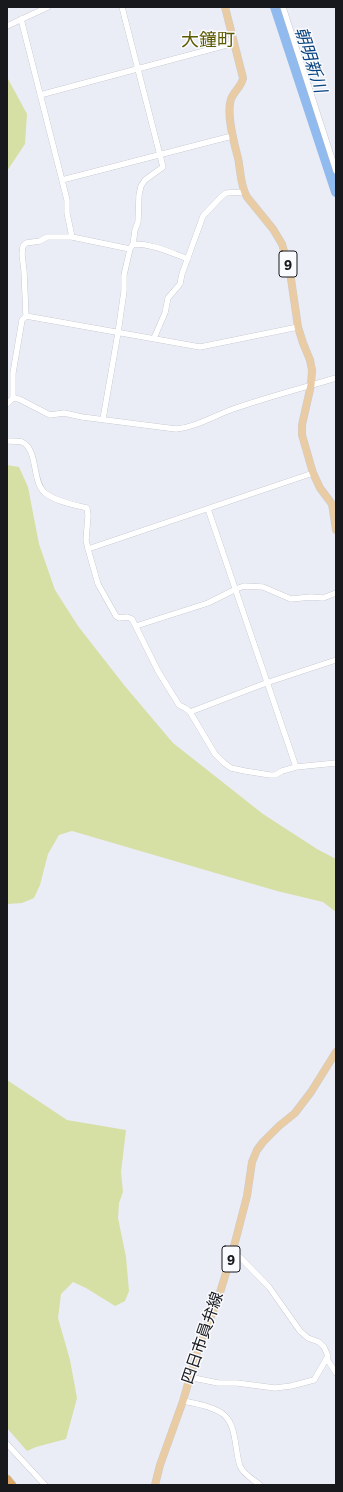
<!DOCTYPE html>
<html>
<head>
<meta charset="utf-8">
<style>
	body { margin:0 }
	#map { position:relative; width:343px; height:1492px; overflow:hidden; background:#ebedf6; font-family:"Zilla Slab",serif }
	canvas { display:block }
	.frame { position:absolute; inset:0; border:8px solid #18191c; pointer-events:none }
</style>
</head>
<body>
<div id="map">
<canvas width="343" height="1492"></canvas>
<div class="frame"></div>
</div>
<script>
const ctx = document.querySelector('canvas').getContext('2d');
ctx.lineJoin = 'round';
function paint(path, color) { ctx.fillStyle = color; ctx.fill(path, 'evenodd'); }
function strokePath(path, color, width, dash) { ctx.strokeStyle = color; ctx.lineWidth = width; ctx.lineCap = dash ? 'butt' : 'round'; ctx.setLineDash(dash || []); ctx.stroke(path); }
function write(font, color, halo, rows, align = 'center') {
  ctx.font = font + ' "Zilla Slab","Noto Sans JP",serif'; ctx.lineWidth = 3; ctx.setLineDash([]); ctx.textBaseline = 'middle'; ctx.strokeStyle = halo; ctx.fillStyle = color; for (const [text, x, y, turn = 0] of rows) {
    ctx.save(); ctx.translate(x, y); ctx.rotate((+turn || 0) * Math.PI / 180); ctx.textAlign = isNaN(turn) ? turn : align; if (halo) ctx.strokeText(text, 0, 0); ctx.fillText(text, 0, 0); ctx.restore();
  }
}
paint(new Path2D(`
	M7 77 27 114 25 144 7 171Z
	M7 465 19 467 28 487 39 544 55 590 78 626 124 685 173 743 263 814 317 849 336 859V912L323 902 277 891 72 831 59 835 48 854 40 885 34 898 22 903 7 904Z
	M7 1080 67 1120 126 1130 121 1172 123 1192 119 1203 118 1218 126 1257 129 1291 125 1301 115 1306 86 1288 73 1282 61 1294 58 1318 70 1360 77 1398 66 1439 36 1447 27 1451 7 1428Z`), '#d6dfa4');
strokePath(new Path2D(`
	M275 7 336 192`), '#91baee', 10);
const minor = new Path2D(`
	M283 7 336 171
	M21 19 67 200V213L72 237
	M7 26 48 7
	M40 95 234 43
	M62 180 232 136
	M133 244C154 244 169 252 188 259
	M26 316 200 347 298 327
	M154 338 165 313 168 298 180 284 182 274 203 216 221 197 226 193 244 192
	M13 398 19 399 50 415 64 413 82 417 176 429C196 427 214 416 233 409 267 397 302 388 336 378
	M7 404 13 398V373L22 320 26 316 24 271 22 254 23 246 26 243 40 241 47 237H72L130 249
	M103 419 118 333 124 291V275L130 249 133 244 135 230 138 222 139 195 141 186 145 180 163 167 122 7
	M7 441C12 441 18 441 22 442 38 449 32 481 44 492 53 501 75 505 87 508L88 516 86 540 88 549 98 584 116 616 119 618 127 617 132 619 158 671 179 705 185 708 190 712 215 754 224 763 231 768 245 771 270 775H275L282 771 296 767 336 763
	M208 509 296 767
	M88 549 313 473
	M136 626 208 603 236 589 244 586 263 587 291 599 311 597 323 598 336 593
	M190 712 266 683 336 660
	M327 1359 336 1373
	M189 1377 218 1383H237L275 1388 291 1386 314 1380 328 1356 324 1347 319 1342 308 1338 300 1331 269 1287 233 1250
	M183 1401C194 1403 207 1405 218 1411 238 1420 234 1449 240 1466 244 1475 253 1479 260 1485
	M7 1444 45 1485`);
const major = new Path2D(`
	M225 7 243 78C242 86 234 91 231 99 226 114 234 143 238 158 241 172 240 185 247 197L273 229 282 244 290 272 298 327 303 343 310 360 312 370 311 385 302 425V435L313 473 320 488 332 504 336 530
	M155 1485 160 1465 183 1401 198 1349 218 1299 233 1250 247 1196 252 1162 257 1150 263 1142 279 1126 295 1113 311 1092 336 1052`);
const highway = new Path2D(`
	M7 1479 12 1485`);
strokePath(minor, '#b3b6be', 6);
strokePath(major, '#cccccd', 8);
strokePath(highway, '#cccccd', 9);
strokePath(minor, '#fff', 5.5);
strokePath(major, '#e9cca4', 7);
strokePath(highway, '#dbaa68', 8);
for (const [x, y, w] of [
	[288,264,18],
	[231,1259,18]
]) { const box = new Path2D(); box.roundRect(x - w / 2, y - 13, w, 26, 3); ctx.fillStyle = '#fafbfe'; ctx.fill(box); strokePath(box, '#18191c', 1); }
write('bold 15px', '#18191c', null, [
	["9",288,264],
	["9",231,1259]
]);
write('16px', '#18191c', '#fafbfe', [
	["四日市員弁線",203,1338,-71]
]);
write('italic 17px', '#094380', '#fafbfe', [
	["朝明新川",310,60,72]
]);
write('18px', '#5d5b00', '#fafbfe', [
	["大鐘町",208,41]
]);
</script>
</body>
</html>
